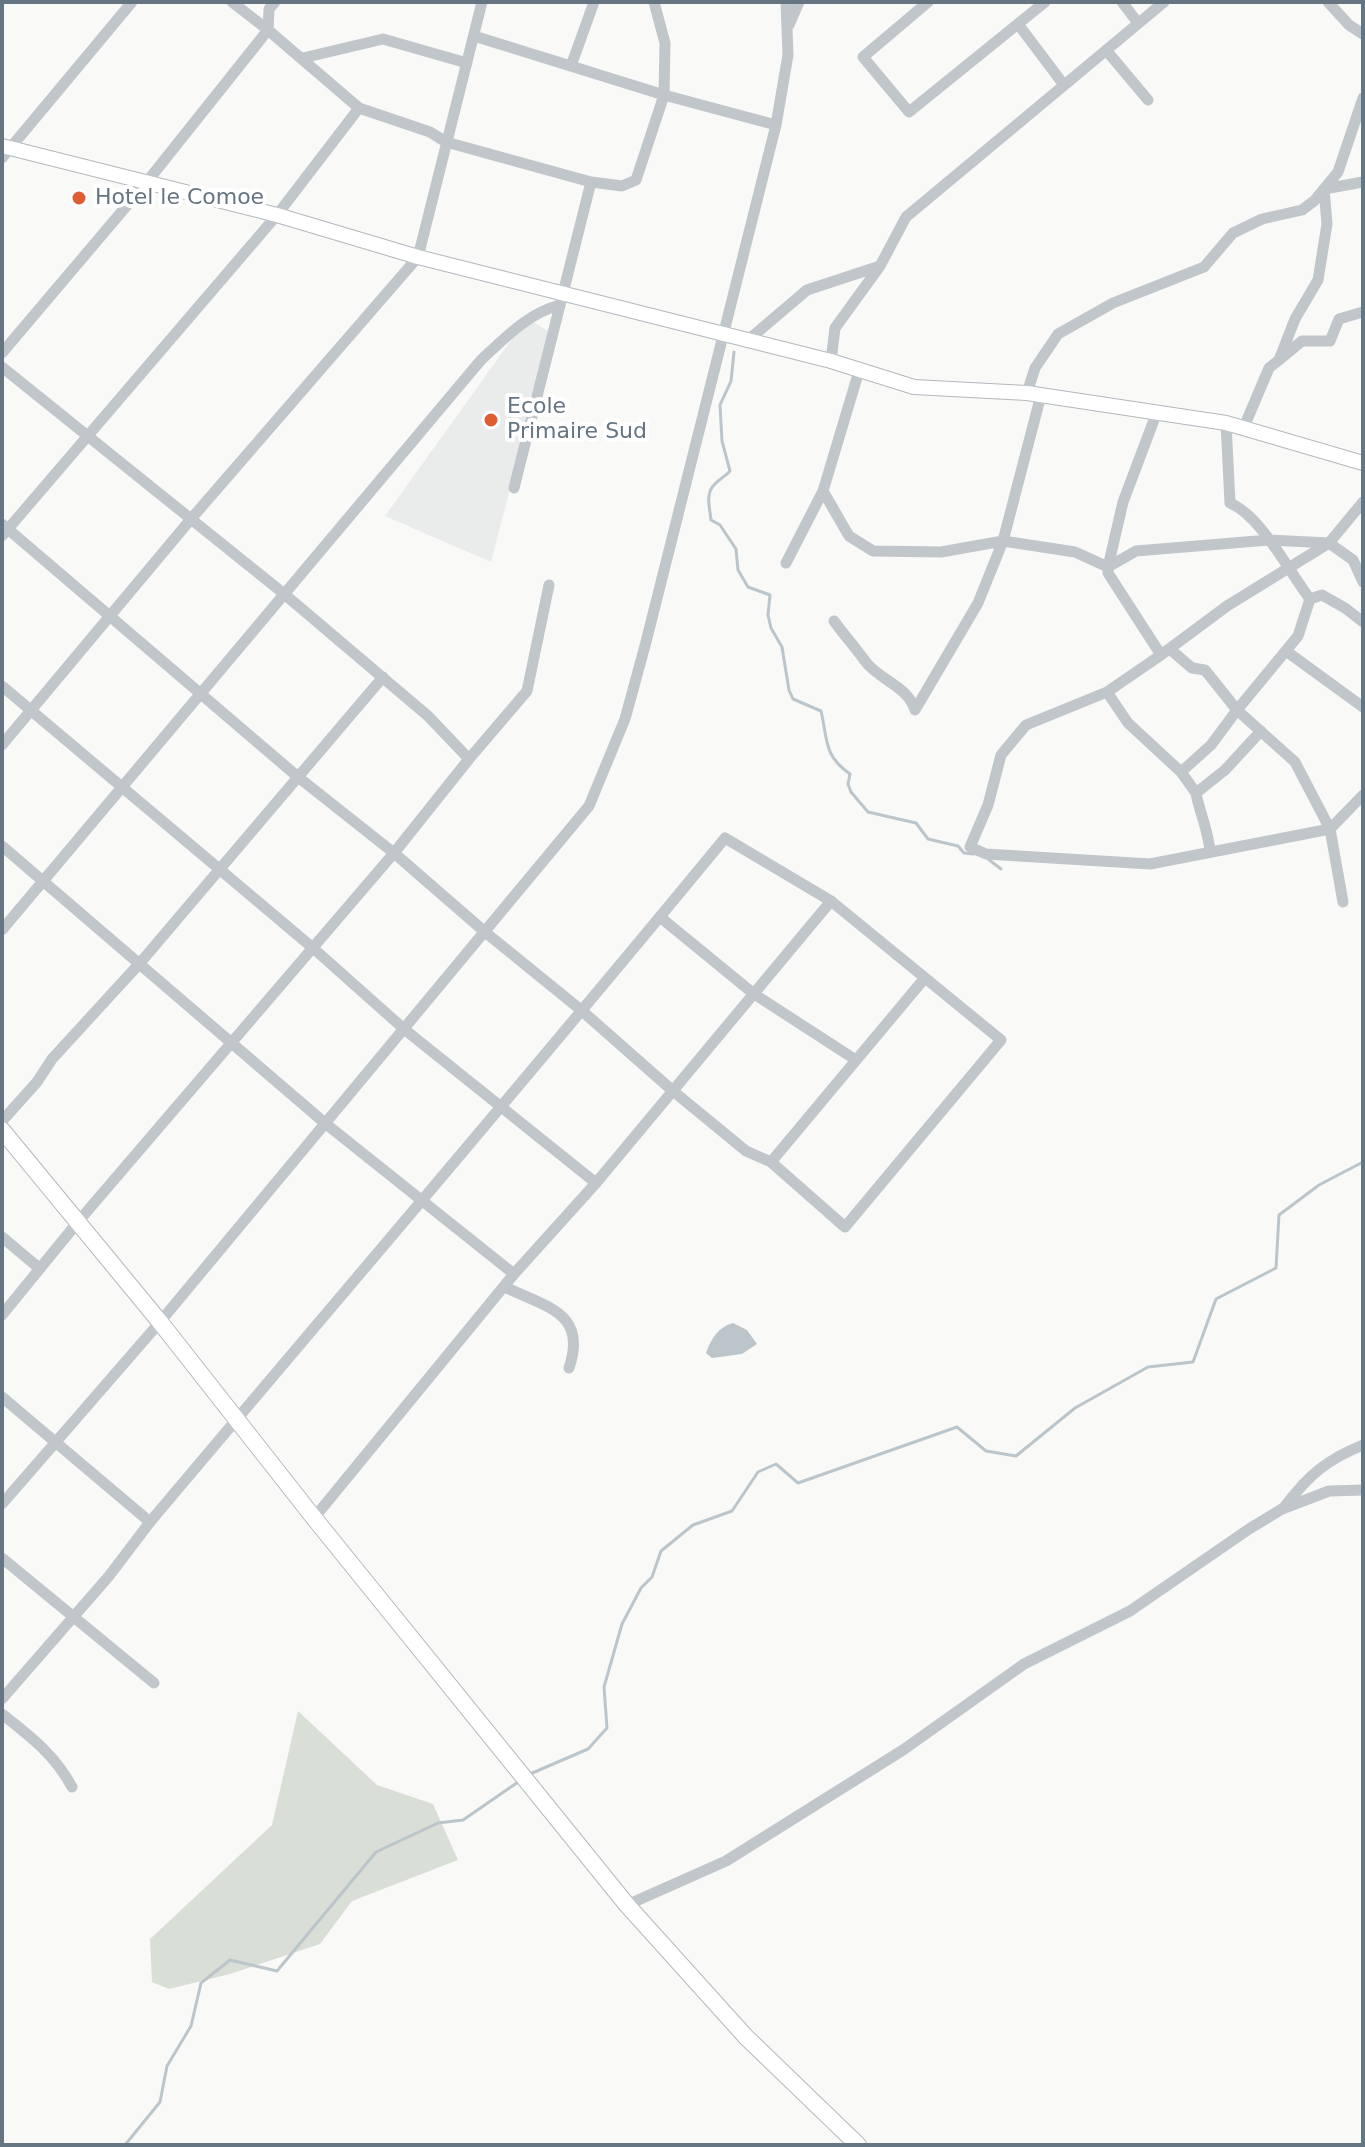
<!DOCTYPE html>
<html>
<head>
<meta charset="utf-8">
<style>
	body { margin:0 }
	#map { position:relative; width:1365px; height:2147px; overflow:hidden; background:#f9faf7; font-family:"DejaVu Sans",sans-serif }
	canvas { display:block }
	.frame { position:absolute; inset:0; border:4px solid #657582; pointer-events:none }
</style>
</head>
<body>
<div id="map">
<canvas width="1365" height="2147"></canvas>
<div class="frame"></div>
</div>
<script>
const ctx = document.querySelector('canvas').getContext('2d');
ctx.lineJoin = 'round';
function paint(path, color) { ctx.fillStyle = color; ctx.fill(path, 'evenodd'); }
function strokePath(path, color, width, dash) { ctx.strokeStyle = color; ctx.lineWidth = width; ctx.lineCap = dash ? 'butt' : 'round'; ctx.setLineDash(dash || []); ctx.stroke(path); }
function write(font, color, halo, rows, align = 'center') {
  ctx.font = font + ' "DejaVu Sans",sans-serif'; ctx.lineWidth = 8; ctx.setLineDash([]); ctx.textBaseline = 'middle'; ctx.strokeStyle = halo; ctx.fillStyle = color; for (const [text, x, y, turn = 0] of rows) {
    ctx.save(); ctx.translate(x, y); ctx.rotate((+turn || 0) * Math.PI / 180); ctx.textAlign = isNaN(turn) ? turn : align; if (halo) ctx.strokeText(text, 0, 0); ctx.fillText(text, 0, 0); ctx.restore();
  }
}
paint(new Path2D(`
	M527 318 551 333 491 562 385 516Z`), '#eaeceb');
paint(new Path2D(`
	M298 1711 377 1785 433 1804 458 1860 352 1901 320 1944 230 1974 169 1989 152 1982 150 1939 272 1825Z`), '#d9ded7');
paint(new Path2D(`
	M733 1323 747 1330 757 1344 742 1354 712 1358 706 1353C711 1339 718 1327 733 1323Z`), '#bbc5ca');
strokePath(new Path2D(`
	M734 352 731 381 720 405 722 441 730 471C725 477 719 479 714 485 705 494 710 509 711 520L720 525 736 549 738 570 748 587 770 595 768 615 771 628 782 647 789 690 793 699 821 711C828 740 823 755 850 774L848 784 851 792 868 812 916 823 928 839 958 846 964 853 974 854
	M988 859 1001 869
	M530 1774 588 1749 607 1728 604 1687 622 1624 641 1588 652 1577 661 1551 693 1525 732 1511 758 1472 776 1464 798 1483 957 1427 986 1451 1016 1456 1075 1408 1148 1367 1193 1362 1216 1299 1276 1268 1279 1215 1319 1185 1363 1162
	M125 2145 160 2102 167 2066 191 2026 201 1983 230 1960 277 1971 376 1852 438 1823 463 1820 521 1780`), '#bbc5ca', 3);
const major = new Path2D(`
	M2 146 277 215 418 257 831 361 914 387 1027 393 1226 423 1363 463`);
const highway = new Path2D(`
	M2 1130 160 1322 314 1518 627 1905 746 2037 858 2145`);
strokePath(major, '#b2b8bc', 16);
strokePath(highway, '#b4b9bd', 18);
strokePath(new Path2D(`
	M275 2 269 9 268 30 359 108 430 132 446 142 591 182 622 186 636 180 664 95 665 43 654 2
	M928 2 863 57 909 112 1045 2
	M1122 2 1138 23
	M1328 2 1349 25 1363 34
	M1018 24 1064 85
	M789 25 799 2
	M474 36 664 95 776 125
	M1106 50 1148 100
	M303 58 383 39 467 63
	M571 66 594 2
	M2 158 132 2
	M1363 182 1324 189 1327 224 1318 280 1295 319 1279 360 1302 341H1330L1339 319 1363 312
	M747 341 807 290 880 266
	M2 353 146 183 268 30 232 2
	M831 361 835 328 880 266 906 217 1164 2
	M2 367 283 593 428 716 469 759
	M1027 393 1035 368 1058 334 1113 303 1204 267 1233 233 1262 219 1302 210 1314 201 1338 172 1363 98
	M1157 412 1123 502 1108 567 1136 551 1269 540 1329 543 1353 560 1363 582
	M1244 427 1269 368 1279 360
	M514 488 591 182
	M823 491 849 536 873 551 941 552 1003 541 1041 395
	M2 524 298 777 394 853 485 932 581 1010 673 1091 746 1151 771 1162 845 1227 1001 1040 831 901 725 838C536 1068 342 1294 150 1522L109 1576 2 1699
	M2 536 277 215 359 108
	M786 563 823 491 859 371
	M1310 599 1322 595 1345 608 1363 622
	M834 621C844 635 856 648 865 661 879 680 908 686 915 710L978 603 1003 541 1075 552 1108 567V573L1161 655 1227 606 1329 543 1363 502
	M1286 651 1363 707
	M1161 655 1107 692 1026 725 1001 755 988 805 970 847 986 854 1150 864 1330 829 1295 762 1237 710 1205 670 1192 668 1171 650
	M2 686 313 948 404 1029 596 1183
	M1107 692 1128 723 1181 772 1211 745 1237 710 1298 636 1310 599C1288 570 1261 516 1230 503L1226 423
	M2 745 191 519 418 257 482 2
	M1181 772 1196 793 1225 770 1261 731
	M1196 793C1200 815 1208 828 1210 852
	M2 846 326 1124 514 1274
	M1343 902 1330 829 1363 795
	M660 917 754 994 856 1060
	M2 930 481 360C505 338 528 313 560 305
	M2 1121 37 1082 52 1059 140 963 383 677
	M771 1162 924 979
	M2 1237 39 1268
	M505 1287C545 1307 588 1312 569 1368
	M2 1315 77 1223 394 853 469 759 527 691 549 585
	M2 1397 150 1522
	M2 1504 160 1322 589 806 625 719 646 642 776 125 788 55 786 2
	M1285 1506C1309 1475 1326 1460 1363 1445
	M314 1518 514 1274 596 1183 831 901
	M2 1558 154 1683
	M2 1714C30 1736 55 1755 72 1787
	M627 1905 726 1861 903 1750 1024 1664 1130 1611 1249 1529 1282 1509 1329 1491 1363 1490`), '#c1c6ca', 11);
strokePath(major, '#fff', 14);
strokePath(highway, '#fff', 16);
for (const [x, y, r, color] of [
	[79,198,8,"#df5d32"],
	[491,420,8,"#df5d32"]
]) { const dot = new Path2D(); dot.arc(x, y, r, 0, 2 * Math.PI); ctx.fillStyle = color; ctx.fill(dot); strokePath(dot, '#fff', 3); }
write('22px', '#657582', '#fff', [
	["Hotel le Comoe",95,198],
	["Ecole",507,407],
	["Primaire Sud",507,432]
], 'left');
</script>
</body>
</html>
